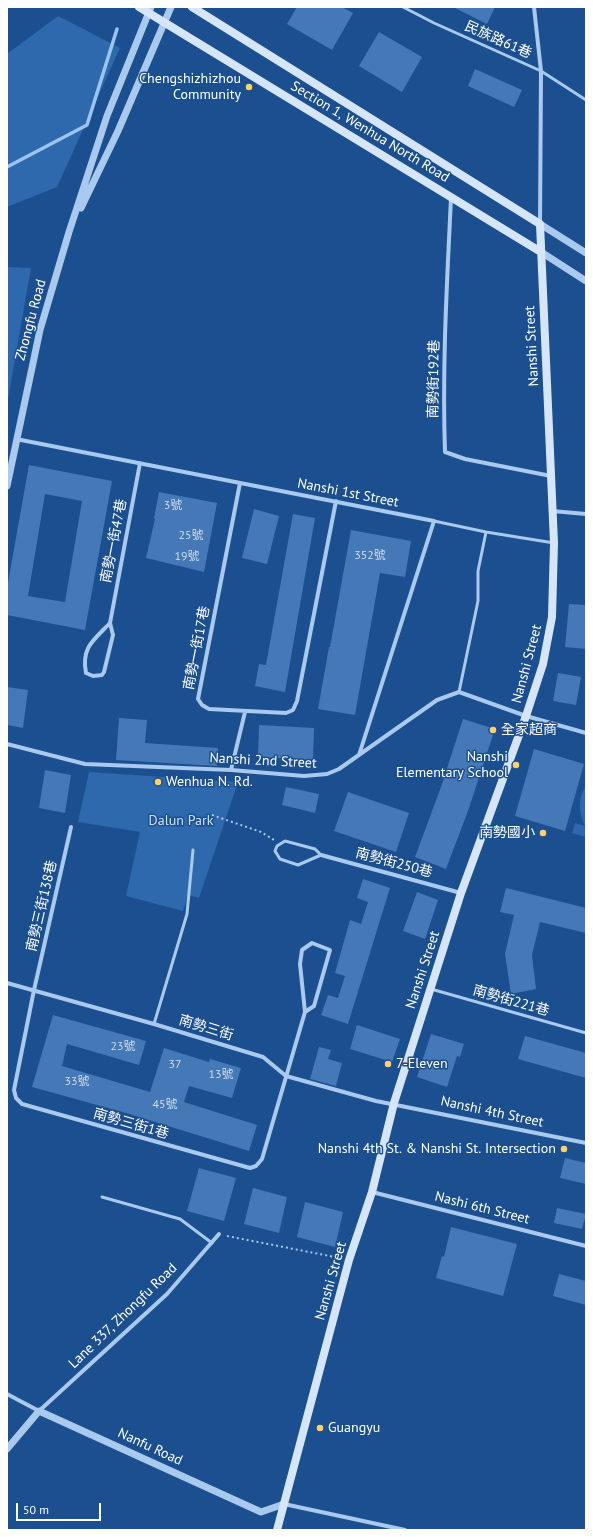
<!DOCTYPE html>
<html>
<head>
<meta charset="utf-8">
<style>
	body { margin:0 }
	#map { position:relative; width:593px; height:1537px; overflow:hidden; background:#1b4f8f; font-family:"PT Sans",sans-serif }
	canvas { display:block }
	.frame { position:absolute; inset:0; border:8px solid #fff; pointer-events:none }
	.scale { position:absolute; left:16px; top:1503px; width:85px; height:18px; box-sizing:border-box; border:2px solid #fff; border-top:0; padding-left:5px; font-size:12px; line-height:14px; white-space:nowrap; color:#fff; -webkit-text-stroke:3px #1b4f8f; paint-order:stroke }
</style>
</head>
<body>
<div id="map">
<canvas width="593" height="1537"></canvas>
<div class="frame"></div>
<div class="scale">50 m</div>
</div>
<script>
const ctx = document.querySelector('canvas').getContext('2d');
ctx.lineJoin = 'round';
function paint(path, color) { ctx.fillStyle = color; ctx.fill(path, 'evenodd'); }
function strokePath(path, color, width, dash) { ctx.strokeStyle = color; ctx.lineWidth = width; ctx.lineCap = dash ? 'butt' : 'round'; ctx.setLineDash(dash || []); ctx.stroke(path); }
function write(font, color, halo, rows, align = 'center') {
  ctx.font = font + ' "PT Sans","Noto Sans TC",sans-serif'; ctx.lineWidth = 3; ctx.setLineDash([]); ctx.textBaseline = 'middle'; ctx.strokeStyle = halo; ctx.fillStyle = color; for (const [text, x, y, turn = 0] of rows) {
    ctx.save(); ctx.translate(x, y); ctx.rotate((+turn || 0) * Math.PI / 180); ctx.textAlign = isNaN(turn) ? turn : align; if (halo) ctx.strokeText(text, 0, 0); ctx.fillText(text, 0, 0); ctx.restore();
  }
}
paint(new Path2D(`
	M58 16 120 48 57 187 7 207V54Z
	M7 267 31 268 7 405Z
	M89 772 238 782 199 898 188 895 183 911 126 896 140 832 78 822Z
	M586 786V837L572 833 575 823 585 826C579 814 577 798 586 786Z`), '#2e69ad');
strokePath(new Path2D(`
	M7 167 87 125 117 29`), '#9cc4f0', 3.5);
paint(new Path2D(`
	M297 7H342L353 13 332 50 287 24Z
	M453 7H495L487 24Z
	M379 32 422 57 402 92 359 66Z
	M475 69 522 90 514 107 468 86Z
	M29 465 112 481 85 630 7 615V588ZM45 494 82 501 65 602 28 596Z
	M159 492 217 503 204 572 146 558 155 519 154 518Z
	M254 509 279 516 267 564 242 558Z
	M293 514 315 518 285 692 255 686 259 664 266 665Z
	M351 530 411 541 405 577 380 573 355 715 318 709 329 647H330Z
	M569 604 586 605V649L565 647Z
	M558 673 581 677 576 705 553 701Z
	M7 687 28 690 23 728 7 725Z
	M119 718 147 720 145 743 218 748 217 766 116 760Z
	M463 719 495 729 468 811 446 869 415 857 441 787Z
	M259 725 314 728 313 760 258 757Z
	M534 749 584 764 565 831 515 816Z
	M45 770 71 775 65 813 39 808Z
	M286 787 319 794 315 813 282 805Z
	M348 792 409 813 396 852 334 831Z
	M363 879 390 888 348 1024 321 1015 328 995 338 998 345 976 335 973 350 920 361 924 368 902 357 898Z
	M506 888 586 908V933L540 922 532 955 536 989 511 994 505 954 514 915 500 912Z
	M417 892 438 900 425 939 403 931Z
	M53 1015 146 1041 139 1065 67 1044 62 1066 150 1092 164 1048 209 1062 210 1059 241 1068 232 1098 189 1086 184 1102 257 1125 249 1151 126 1113 32 1087Z
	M357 1025 400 1039 392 1062 350 1049Z
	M431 1034 464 1044 460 1057 457 1056 447 1087 417 1077Z
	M525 1036 586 1053V1078L518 1059Z
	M319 1047 331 1050 328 1059 342 1063 336 1086 310 1079Z
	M565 1158 586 1163V1184L560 1178Z
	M199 1168 236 1178 224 1221 187 1211Z
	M253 1188 287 1197 279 1233 244 1224Z
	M305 1202 343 1212 335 1247 297 1237Z
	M557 1208 586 1214 582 1229 554 1223Z
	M451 1227 517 1244 503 1296 436 1278 442 1256 444 1257Z
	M559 1274 586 1281V1305L553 1296Z`), '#4478b7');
strokePath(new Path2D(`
	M212 815 261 832 274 840
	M227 1236 340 1258`), '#a9c9ee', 2, [2, 3]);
strokePath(new Path2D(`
	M403 7 434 23 541 71 586 100
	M434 521 486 532 554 543
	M459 692 478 601V571L486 532
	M285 841 315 849 321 855 298 865 280 859 275 851 277 846Z
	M431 989 586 1033
	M154 1024 187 914 193 850
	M102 1197 180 1219 212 1243`), '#a9c9ee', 3);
strokePath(new Path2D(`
	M534 7 541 71 540 224
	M451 198C447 282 442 367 445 452L465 459 551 476
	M16 439 434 521 359 755
	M240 483 198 699 202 705 209 709 286 713 293 710 297 701 336 501
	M552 511 586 514
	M110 623C94 640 81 647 86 673L93 676 102 675 104 672 113 635 110 623 140 463
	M7 744 85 764 231 770 304 776 327 774 339 769 437 700 459 692 526 716 586 733
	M231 770 245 712
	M71 827 34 990 14 1090 16 1098 22 1104 250 1168 256 1166 262 1159 305 1012 314 1006 330 950 312 943 302 950 300 964 305 1012
	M321 855 461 893
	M7 983 154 1024 263 1057 286 1076 376 1101 586 1143
	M372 1192 586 1246
	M7 1394 39 1411 167 1294 219 1234
	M284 1504 405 1530`), '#a9c9ee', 4);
strokePath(new Path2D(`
	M81 208 118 131 171 7
	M540 224 586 253
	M541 252 586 281
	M7 486 40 330 69 232 107 116 151 7
	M7 1449 39 1411 261 1512 284 1504`), '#a9c9ee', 7);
strokePath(new Path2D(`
	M139 7 541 252
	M192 7 540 224 554 543 552 617 543 664 526 716 461 893 394 1103 372 1192 349 1260 277 1530`), '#d6e6fa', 8);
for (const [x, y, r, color] of [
	[249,87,4,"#ffd166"],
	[493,730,4,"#ffd166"],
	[516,765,4,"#ffd166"],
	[158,782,4,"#ffd166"],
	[543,833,4,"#ffd166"],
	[388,1064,4,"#ffd166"],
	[564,1149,4,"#ffd166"],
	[320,1428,4,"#ffd166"]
]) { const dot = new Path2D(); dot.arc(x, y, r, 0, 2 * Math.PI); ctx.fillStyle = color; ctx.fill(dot); strokePath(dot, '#1b4f8f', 1.5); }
write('12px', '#d0dded', null, [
	["3號",173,506],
	["25號",191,536],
	["352號",370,556],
	["19號",187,557],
	["23號",123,1047],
	["37",175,1065],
	["13號",221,1075],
	["33號",77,1082],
	["45號",165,1105]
]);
write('14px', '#fff', '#1b4f8f', [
	["民族路61巷",498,40,24],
	["Section 1, Wenhua North Road",370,132,31],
	["Zhongfu Road",31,320,-75],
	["Nanshi Street",532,346,-93],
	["南勢街192巷",434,379,-89],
	["Nanshi 1st Street",348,493,11],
	["南勢一街47巷",114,541,-79],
	["南勢一街17巷",197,648,-79],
	["Nanshi Street",527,664,-75],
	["Nanshi 2nd Street",263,761,3],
	["南勢街250巷",394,863,15],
	["南勢三街138巷",42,906,-77],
	["Nanshi Street",423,970,-72],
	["南勢街221巷",511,1001,16],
	["南勢三街",206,1028,17],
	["Nanshi 4th Street",492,1112,12],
	["南勢三街1巷",131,1124,16],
	["Nashi 6th Street",482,1208,14],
	["Nanshi Street",331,1281,-74],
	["Lane 337, Zhongfu Road",123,1316,-44],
	["Nanfu Road",150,1447,25]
]);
write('14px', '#fff', '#1b4f8f', [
	["Chengshizhizhou",241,79],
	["Community",241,95],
	["全家超商",501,730,"left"],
	["Nanshi",508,757],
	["Elementary School",508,773],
	["Wenhua N. Rd.",166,782,"left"],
	["南勢國小",535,833],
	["7-Eleven",396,1064,"left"],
	["Nanshi 4th St. & Nanshi St. Intersection",556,1149],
	["Guangyu",328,1428,"left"]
], 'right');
write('14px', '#cfe3fa', '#1b4f8f', [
	["Dalun Park",181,821]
]);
</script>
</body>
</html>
